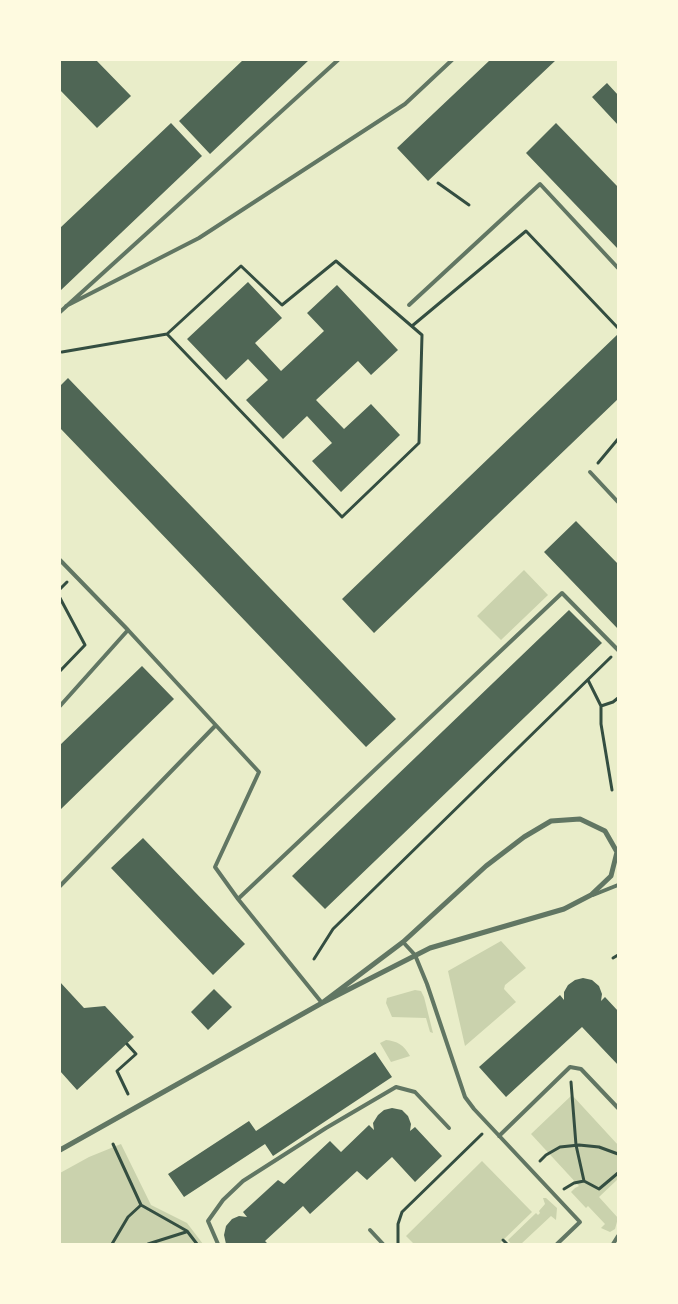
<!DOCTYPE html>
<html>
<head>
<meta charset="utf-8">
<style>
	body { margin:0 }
	#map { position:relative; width:678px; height:1304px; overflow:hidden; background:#e9edc9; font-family:Lora,serif }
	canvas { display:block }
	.frame { position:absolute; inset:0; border:61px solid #fefae0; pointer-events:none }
</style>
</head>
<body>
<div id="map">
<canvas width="678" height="1304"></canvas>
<div class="frame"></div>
</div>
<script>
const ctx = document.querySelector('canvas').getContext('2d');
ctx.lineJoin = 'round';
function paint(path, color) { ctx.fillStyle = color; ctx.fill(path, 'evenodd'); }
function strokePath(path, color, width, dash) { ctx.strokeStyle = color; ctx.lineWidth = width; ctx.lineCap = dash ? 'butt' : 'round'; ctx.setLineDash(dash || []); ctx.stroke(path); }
paint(new Path2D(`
	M524 570 548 595 501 640 477 616Z
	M501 941 526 968 505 985 504 989 516 1002 465 1046 448 971Z
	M415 990 421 991 424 997 433 1033 430 1032 426 1018 392 1017 386 1003 387 998Z
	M386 1040C397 1041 404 1045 410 1056L391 1062 380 1043Z
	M572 1095 618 1145V1179L599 1197 618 1218 615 1229 610 1232 601 1228 605 1224 588 1206 586 1208 571 1192 575 1188 579 1186 531 1134Z
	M121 1144 151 1205 187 1223 203 1244H60V1173L89 1157Z
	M482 1161 532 1212 499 1244H414L406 1236Z
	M543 1198H546L557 1208 556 1220 551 1216 521 1244H511L508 1240 536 1213 538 1215 540 1213 539 1211 545 1204Z`), '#cad2ad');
paint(new Path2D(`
	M60 60H96L131 96 97 128 60 90Z
	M243 60H309L210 154 179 121Z
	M490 60H556L428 181 397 148Z
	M607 83 618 95V125L592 97Z
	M171 123 202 156 60 291V228Z
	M556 123 618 187V249L526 153Z
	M248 282 282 318 255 343 281 371 324 331 307 313 337 285 398 350 371 375 358 361 316 400 344 429 371 404 400 435 341 492 312 461 332 443 307 416 283 439 246 400 268 380 248 359 226 380 187 339Z
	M618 334V399L374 633 342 599Z
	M68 378 396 719 366 747 60 428V386Z
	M576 521 618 564V629L544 552Z
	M569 610 602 643 325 909 292 876Z
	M142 666 174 699 60 810V745Z
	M143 838 245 944 213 975 111 868Z
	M583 978 592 980 599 986 602 994 601 1001 605 997 618 1011V1065L582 1027 506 1097 479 1067 560 995 564 1000V992L568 985 575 980Z
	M60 982 84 1008 105 1006 134 1037 77 1090 60 1071Z
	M214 989 232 1007 208 1030 191 1012Z
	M375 1052 392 1077 273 1156 265 1144 184 1197 168 1174 249 1121 256 1131Z
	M392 1108 402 1110 408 1116 411 1124 410 1131 415 1127 442 1156 415 1182 392 1157 367 1180 357 1171 310 1214 303 1206 265 1241 268 1244H226L224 1235 226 1226 232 1219 239 1216 247 1217 243 1212 278 1180 284 1184 330 1141 341 1152 369 1125 374 1130 373 1123 378 1115 384 1110Z`), '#4f6655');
strokePath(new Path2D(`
	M438 183 469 205
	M336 261 422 335 419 443 342 517 167 334 241 266 282 305Z
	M412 326 526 231 618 328
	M62 352 167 334
	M598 463 618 439
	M60 589 67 582
	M60 598 85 645 60 671
	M588 680 601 706V724L612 790
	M601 706 613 702 618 698
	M613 958 618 955
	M314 959 333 929 611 657
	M127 1044 136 1054 117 1071 128 1094
	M571 1082 576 1145 584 1181
	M113 1144 141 1205 187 1231 197 1244
	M540 1161 546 1155 560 1147 579 1145 599 1147 618 1154
	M564 1189 574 1183 584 1181 599 1189 618 1173
	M503 1240 507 1244
	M112 1244 128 1217 141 1205
	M148 1244 186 1232
	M398 1244V1224L402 1212 482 1134`), '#344e41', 3);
strokePath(new Path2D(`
	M409 305 540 184 618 268
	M66 306 199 238 405 104 452 60
	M60 312 338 60
	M590 472 618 502
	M60 560 128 630 259 772 215 867 238 899 322 1003
	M60 706 128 630
	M60 886 215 726
	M593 895 618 885
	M238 899 562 593 618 650
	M403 942 415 955 427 984 465 1097 474 1109 580 1222 557 1244
	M499 1136 570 1067 581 1069 618 1108
	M370 1230 383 1244
	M218 1244 208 1221 223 1200 243 1181 326 1128 396 1087 415 1092 449 1128
	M613 1244 618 1236`), '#617663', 4);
strokePath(new Path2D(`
	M60 1150 322 1003 430 948 564 909 591 895 611 876 617 852 605 831 580 819 551 821 524 837 486 866 403 942 322 1003`), '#617663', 5);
</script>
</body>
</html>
